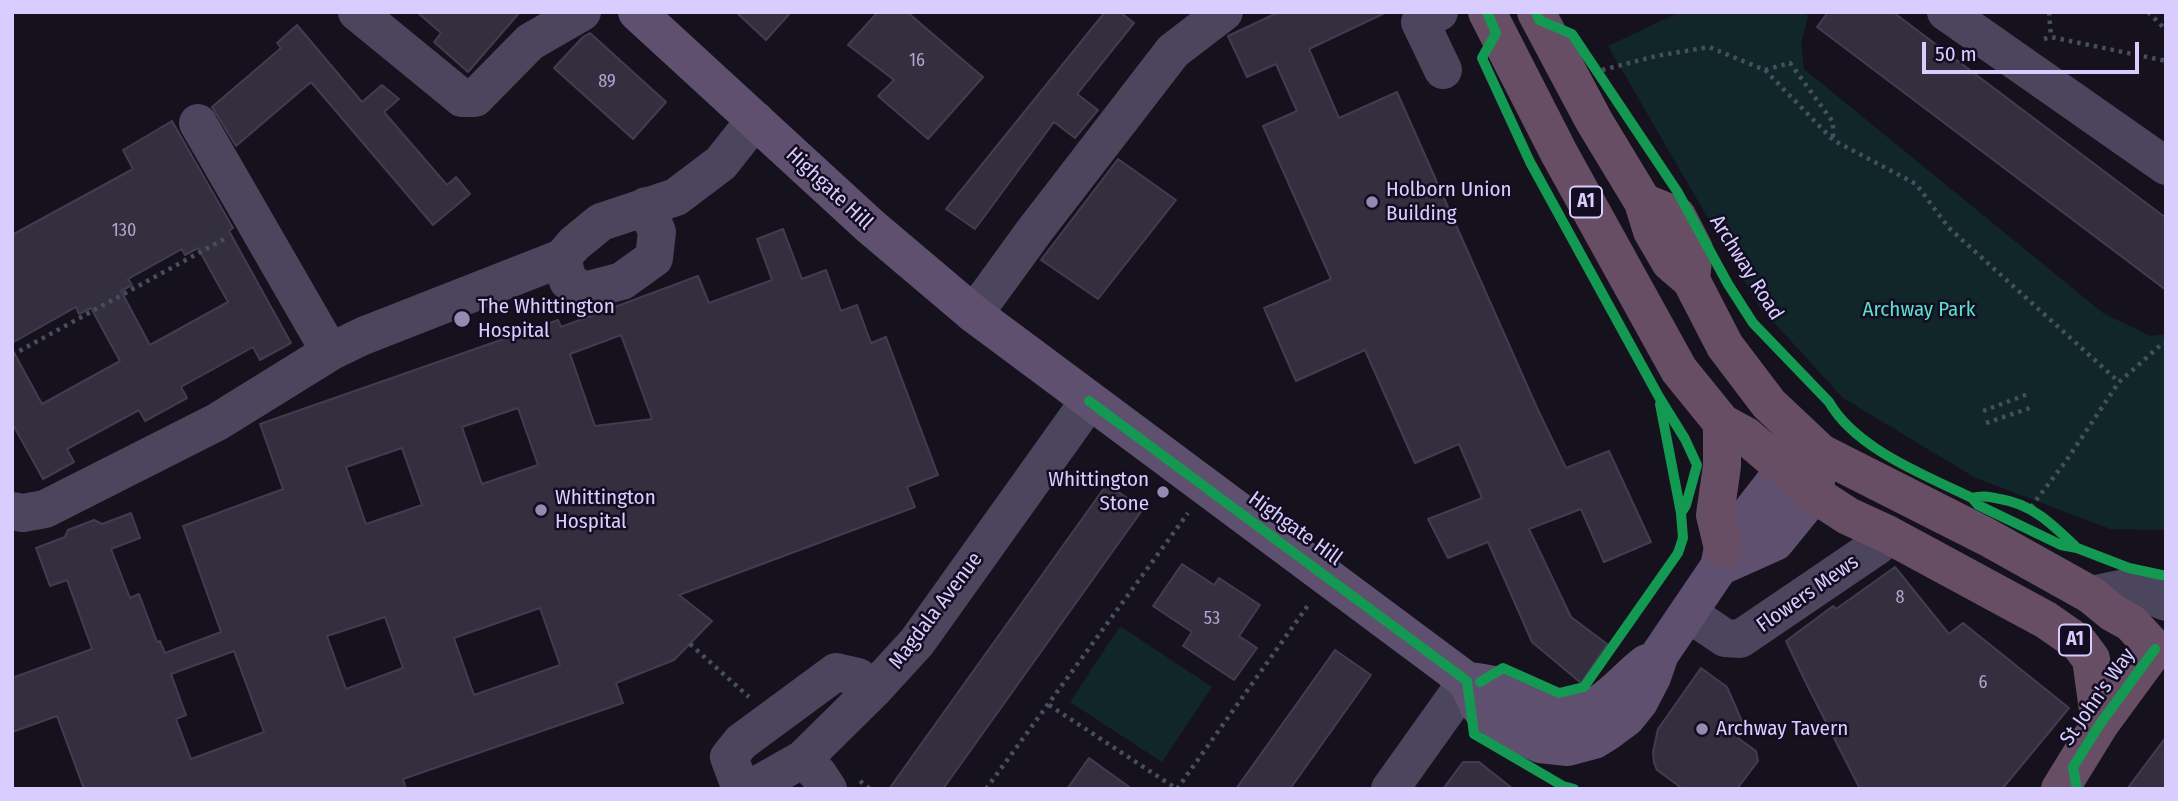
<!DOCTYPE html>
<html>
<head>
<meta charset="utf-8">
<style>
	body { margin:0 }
	#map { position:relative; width:2178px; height:801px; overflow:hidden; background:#15121d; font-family:"Fira Sans Condensed",sans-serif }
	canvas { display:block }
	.frame { position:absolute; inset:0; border:14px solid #d9cdff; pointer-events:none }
	.scale { position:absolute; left:1922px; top:42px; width:217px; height:32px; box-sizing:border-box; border:4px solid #d9cdff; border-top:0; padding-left:9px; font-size:21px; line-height:24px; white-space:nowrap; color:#d9cdff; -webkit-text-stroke:5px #130d21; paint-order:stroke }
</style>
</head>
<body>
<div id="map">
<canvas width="2178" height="801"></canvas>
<div class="frame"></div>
<div class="scale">50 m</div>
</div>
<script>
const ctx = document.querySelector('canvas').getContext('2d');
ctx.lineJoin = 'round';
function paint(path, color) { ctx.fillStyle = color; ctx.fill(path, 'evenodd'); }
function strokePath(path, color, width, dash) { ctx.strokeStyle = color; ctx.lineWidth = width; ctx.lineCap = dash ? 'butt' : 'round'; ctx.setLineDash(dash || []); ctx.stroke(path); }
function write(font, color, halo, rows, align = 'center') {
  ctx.font = font + ' "Fira Sans Condensed",sans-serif'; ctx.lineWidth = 5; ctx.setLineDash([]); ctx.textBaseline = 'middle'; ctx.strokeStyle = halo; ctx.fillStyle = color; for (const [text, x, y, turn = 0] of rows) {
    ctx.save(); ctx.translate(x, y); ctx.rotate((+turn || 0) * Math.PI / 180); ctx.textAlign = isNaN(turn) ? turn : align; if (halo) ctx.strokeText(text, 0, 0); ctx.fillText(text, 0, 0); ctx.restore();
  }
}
paint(new Path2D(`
	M1680 12H1804L1808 16 1801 44 1804 69 2103 313 2150 336 2166 334V530L2110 529 1976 478 1843 398 1759 306 1608 46Z
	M1120 626 1212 687 1162 762 1070 702Z`), '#112629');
const building = new Path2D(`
	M417 12H520L468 72 434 42 441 33Z
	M736 12H791L766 40Z
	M878 12H907L983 77 928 139 878 96 894 80 848 45Z
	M1105 12H1120L1134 23 1077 94 1098 110 1075 138 1054 122 975 229 946 209Z
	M1279 12H1387L1309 49 1339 118 1397 92 1538 410 1566 468 1609 451 1651 542 1604 562 1581 509 1529 529 1571 617 1607 644 1581 683 1532 642 1488 542 1448 558 1428 519 1482 498 1459 444 1415 463 1365 350 1296 381 1264 308 1331 279 1263 126 1297 111 1276 64 1247 77 1228 36Z
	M1828 12H1893L2166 218V290L1817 27Z
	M297 25 362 102 382 85 399 99 384 112 447 185 456 177 470 194 433 225 311 82 236 146 212 107 281 48 277 43Z
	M590 33 666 102 633 139 554 68 583 37Z
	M172 121 233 228 229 231 291 343 260 360 253 347 181 387 187 398 145 421 139 410 67 449 74 462 43 479 12 423V349L42 404 120 361 91 308 79 314 76 307 12 343V235L133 169 123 150ZM198 248 228 302 150 345 121 291 132 285 128 279 182 249 185 255Z
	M1118 159 1176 200 1098 299 1041 260Z
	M783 229 802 279 826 270 841 311 857 305 871 343 886 337 938 475 907 487 915 507 679 595 712 621 674 660 616 683 623 703 403 779 406 789H84L57 716 12 732V678L92 649 67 580 50 586 36 548 65 537 68 530 94 520 102 524 131 513 140 538 111 549 130 598 139 594 157 642 160 641 165 653 221 632 183 526 283 489 260 424 558 320 561 327 698 276 709 303 772 280 757 239ZM621 335 652 419 595 426 570 354ZM518 408 538 465 482 484 462 427ZM402 448 422 505 366 524 346 467ZM540 608 560 665 474 695 454 638ZM385 617 403 668 346 689 327 636ZM234 651 264 732 191 759 176 719 186 715 171 674Z
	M1107 484 1143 509 943 789H889Z
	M1182 564 1214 585 1219 578 1260 605 1239 636 1257 648 1234 680 1183 646 1192 632 1153 606Z
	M1895 567 1949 634 1963 623 2069 708 2002 789H1860L1807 685 1786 641 1833 606 1836 609Z
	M1335 650 1371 675 1290 789H1236Z
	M1701 668 1727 687 1745 728 1738 738 1756 751 1758 761 1737 789H1683L1657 770 1654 763 1653 752 1658 729Z
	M2166 737V789H2127Z
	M1089 758 1132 789H1067Z
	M1463 762H1479L1513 789H1443Z`);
paint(building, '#332f3f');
strokePath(building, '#423c50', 2);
strokePath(new Path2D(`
	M2049 12 2051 37
	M2148 12 2166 30
	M2044 39 2051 37 2166 61
	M1602 70 1656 56 1709 47 1765 70 1833 140 1916 184 1949 228 2119 382 2163 343H2166
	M1765 70 1790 63 1833 122V140
	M12 355 226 238
	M1983 411 2028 394
	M1986 423 2033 407
	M2031 507 2066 461 2119 382
	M690 644 749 697
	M1049 705 1177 789
	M860 781 870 789
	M1563 786 1564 789
	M986 789 1188 513
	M1177 789 1309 604`), '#454f5e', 4.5, [3.5, 5]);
strokePath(new Path2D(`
	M357 12 462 98H475L530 42 582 12
	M1439 12 1420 22 1443 70
	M1946 12 2166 166
	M198 123 330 352
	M562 258 568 281 584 291 622 281 654 258 657 232 646 206
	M974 314 1035 230 1173 51 1224 12
	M12 511 23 513 45 509 217 422 330 352 363 336 562 258 574 244 601 222 676 197 721 163 755 120
	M2091 595 2129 587 2166 602
	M1688 613 1725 638 1740 639 1877 546 1887 534
	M803 759 818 774 828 789
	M741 789 729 757 741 742 836 672 858 677 874 689
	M750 789 803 759 874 689 917 642 1089 401
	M1390 789 1467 681`), '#4b465e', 38);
strokePath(new Path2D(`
	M637 12 870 226 974 314 1467 681 1478 705 1483 711 1518 734 1540 744 1568 747 1594 740 1607 732 1626 718 1639 702 1652 677 1660 654 1719 567 1723 548 1784 470 1813 456
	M1719 567 1775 542 1814 494 1819 462
	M1467 681C1478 682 1489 683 1500 687 1533 700 1559 727 1597 705 1616 694 1629 676 1647 663`), '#60506f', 38);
strokePath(new Path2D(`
	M1487 12 1559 153 1679 370 1722 423 1746 436 1814 494 1848 516 1887 534 2046 620 2079 643 2091 659 2100 724
	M1536 12 1594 121 1643 202 1652 231 1670 262 1691 280 1725 346 1769 404 1821 453 1987 537 2091 595 2113 613 2131 623 2155 649 2100 724 2060 789
	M1643 202 1677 216 1694 249 1691 280
	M1722 423V466L1715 515 1723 548`), '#674e64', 38);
strokePath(new Path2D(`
	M1487 12 1496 33 1482 58 1530 162 1659 397 1685 439 1697 465 1686 505 1681 513
	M1536 12 1539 20 1572 34 1677 191 1728 284 1753 323 1829 402C1856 449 1925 475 1972 498L1978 505 2061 545 2077 548 2129 568 2166 576
	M1089 401 1467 681 1474 734 1563 786 1574 789
	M1972 498C1982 495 1990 497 2000 499 2032 504 2052 524 2075 546
	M1480 682 1503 668 1559 693 1584 687 1678 553 1683 538 1681 513 1660 404
	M2077 789 2073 767 2100 724 2155 649`), '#139951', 10);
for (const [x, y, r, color] of [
	[1372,202,7,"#948cb0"],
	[462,319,9,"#948cb0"],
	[1163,492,7,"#948cb0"],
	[541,510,7,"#948cb0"],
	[1702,729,7,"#948cb0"]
]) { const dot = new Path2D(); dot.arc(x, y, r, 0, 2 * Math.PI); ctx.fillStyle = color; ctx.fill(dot); strokePath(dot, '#130d21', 2.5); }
write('18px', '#b0a6cf', null, [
	["16",917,61],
	["89",607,82],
	["130",124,231],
	["8",1900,598],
	["53",1212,619],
	["6",1983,683]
]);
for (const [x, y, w] of [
	[1586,202,32],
	[2075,640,32]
]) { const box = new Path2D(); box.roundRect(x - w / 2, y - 15.5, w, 31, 5); ctx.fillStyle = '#130d21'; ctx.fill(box); strokePath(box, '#d9cdff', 2); }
write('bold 19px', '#d9cdff', null, [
	["A1",1586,202],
	["A1",2075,640]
]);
write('21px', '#d9cdff', '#130d21', [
	["Highgate Hill",829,189,43],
	["Archway Road",1746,268,58],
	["Highgate Hill",1295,529,36],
	["Flowers Mews",1808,594,-35],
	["Magdala Avenue",936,611,-53],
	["St John's Way",2098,697,-55]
]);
write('21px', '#d9cdff', '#130d21', [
	["Holborn Union",1386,190],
	["Building",1386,214],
	["The Whittington",478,307],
	["Hospital",478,331],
	["Whittington",1149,480,"right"],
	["Stone",1149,504,"right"],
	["Whittington",555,498],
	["Hospital",555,522],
	["Archway Tavern",1716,729]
], 'left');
write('21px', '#5adfce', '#130d21', [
	["Archway Park",1919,310]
]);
</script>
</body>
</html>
